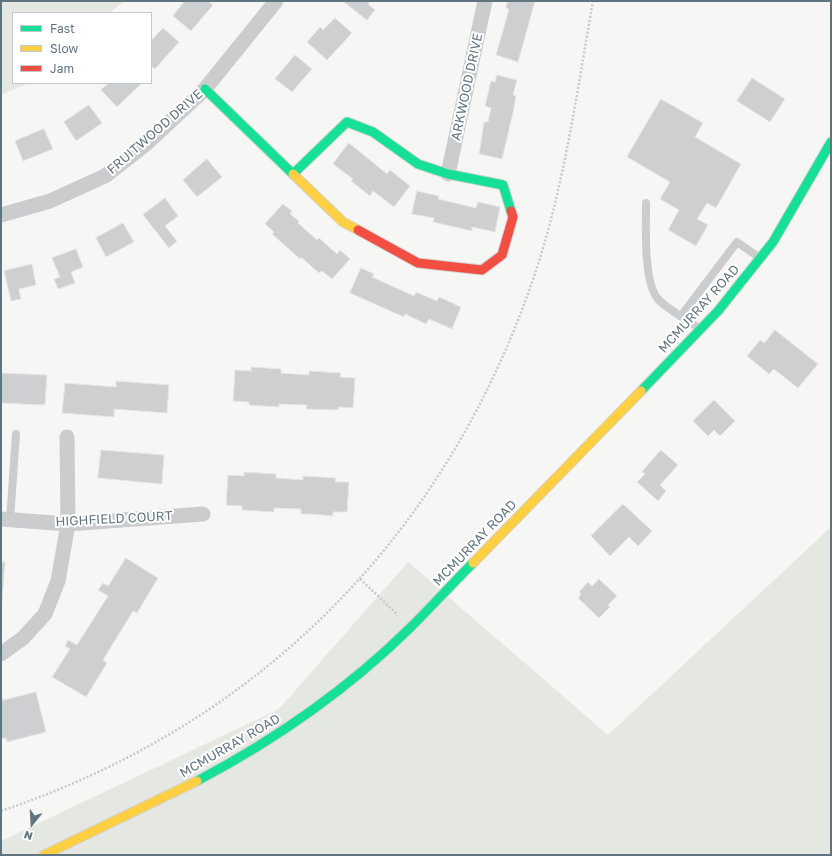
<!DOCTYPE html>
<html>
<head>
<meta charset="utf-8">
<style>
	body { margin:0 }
	#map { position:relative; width:832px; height:856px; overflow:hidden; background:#f6f6f5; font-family:"Golos Text",sans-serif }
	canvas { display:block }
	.frame { position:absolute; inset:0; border:2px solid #617581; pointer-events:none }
	.legend { position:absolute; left:12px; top:12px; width:140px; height:72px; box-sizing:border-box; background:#fff; border:1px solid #c0c8cd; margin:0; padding:5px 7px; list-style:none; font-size:12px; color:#617581 }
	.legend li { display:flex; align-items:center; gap:8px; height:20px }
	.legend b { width:20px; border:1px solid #c0c8cd }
	.north { position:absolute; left:12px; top:804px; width:40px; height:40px; -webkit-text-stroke:3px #fff; paint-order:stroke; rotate:198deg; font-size:11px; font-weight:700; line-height:16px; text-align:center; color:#617581 }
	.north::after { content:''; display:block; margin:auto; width:14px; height:18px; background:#617581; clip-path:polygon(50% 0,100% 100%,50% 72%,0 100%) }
</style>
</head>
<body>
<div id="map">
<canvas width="832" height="856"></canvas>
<div class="frame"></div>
<ul class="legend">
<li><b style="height:5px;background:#16e098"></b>Fast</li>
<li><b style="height:5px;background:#ffcf43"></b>Slow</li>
<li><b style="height:5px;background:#f24e42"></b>Jam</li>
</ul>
<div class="north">N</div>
</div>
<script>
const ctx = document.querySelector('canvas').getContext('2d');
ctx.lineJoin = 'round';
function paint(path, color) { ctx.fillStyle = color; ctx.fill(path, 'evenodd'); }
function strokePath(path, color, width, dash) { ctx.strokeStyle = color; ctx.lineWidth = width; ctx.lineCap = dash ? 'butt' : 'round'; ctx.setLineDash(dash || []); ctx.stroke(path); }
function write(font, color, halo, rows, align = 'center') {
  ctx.font = font + ' "Golos Text",sans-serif'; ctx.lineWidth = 4; ctx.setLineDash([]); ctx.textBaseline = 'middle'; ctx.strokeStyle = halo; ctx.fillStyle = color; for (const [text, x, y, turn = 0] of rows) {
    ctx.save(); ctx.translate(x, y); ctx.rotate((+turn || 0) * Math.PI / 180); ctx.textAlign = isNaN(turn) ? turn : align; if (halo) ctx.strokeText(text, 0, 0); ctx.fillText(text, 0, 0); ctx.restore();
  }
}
paint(new Path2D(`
	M1 1H124L110 13H13V83H29L1 95Z
	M831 527V855H1V841L279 709 408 562 608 735Z`), '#e5e8e2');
const building = new Path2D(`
	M185 1H208L213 5 191 31 173 16Z
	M343 1H370L368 4 375 10 367 20Z
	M508 1H535L518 62 496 55 509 9 506 8Z
	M335 18 352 33 327 60 307 42 320 27 323 30Z
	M163 28 179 42 155 69 151 66V41Z
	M295 55 312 69 292 92 275 79Z
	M497 75 517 80 513 95 516 96 513 113 502 159 479 154 484 122H488L491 108 485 106 491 81 495 82Z
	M752 78 785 99 770 122 737 101Z
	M109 83H142L117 107 101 90Z
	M661 99 703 123 695 137 741 164 716 208 707 203 697 219 708 225 696 246 668 230 679 210 660 199 670 182 627 157Z
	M89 105 102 123 76 141 64 122Z
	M44 129 53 149 23 161 15 141Z
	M349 143 387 174 390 170 410 186 394 207 373 191 370 196 351 181 353 179 333 164Z
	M207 159 222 177 197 197 183 180Z
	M417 191 439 196 438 199 476 208 478 202 500 207 495 232 472 227V231L433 222 434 218 412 214Z
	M165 198 178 216 165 226 177 241 169 248 143 215Z
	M283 204 292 211 290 214 299 221 298 223 317 240 319 238 337 254 340 250 350 259 332 279 322 271 319 273 301 257 300 259 272 234 274 232 265 224Z
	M123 223 134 242 106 257 96 238Z
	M76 249 83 267 71 272 75 283 58 289 54 279 60 277 52 258Z
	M32 264 36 285 19 289 21 299 11 301 4 271Z
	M361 268 374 274 372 277 414 296 416 292 437 301 439 297 461 307 452 329 429 319 426 324 405 314 404 317 350 293Z
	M775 330 818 364 798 388 774 369 769 374 747 356 760 340 764 343Z
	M251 367 281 369V373L309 375V371L341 373 340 377 355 378 353 408 338 407V410L306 409 307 405 279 404V407L249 405V402L233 401 235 370 251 371Z
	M1 373 47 375 45 405 1 403Z
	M116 381 169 385 167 413 114 409V417L62 413 65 383 116 387Z
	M714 400 735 421 720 436 714 430 708 436 693 421Z
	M101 450 164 455 162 484 98 478Z
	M661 450 678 465 660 485 666 491 658 501 637 482 645 474 642 472Z
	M244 472 276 474V478L303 480V476L336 478 335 482H349L347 512H333V516L309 514H301V509L274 508V512L242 510V506L226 505 228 475 244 476Z
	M623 504 652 531 638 546 629 537 610 556 591 536Z
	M126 558 158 578 137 613 133 611 103 660 107 663 86 697 52 677 70 649 65 646 68 640 77 645 108 596 98 590 103 583 108 586Z
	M1 562H5L2 603 1 602Z
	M599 579 617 596 608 605 610 607 599 618 578 598 581 594 579 592 588 582 592 586Z
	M36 692 46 732 7 742 6 738 1 739V696L3 700Z`);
paint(building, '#cdcfd0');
strokePath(building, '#e6e6e5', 1);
const fast = new Path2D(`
	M205 89 293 174 347 122 373 132 418 164 448 174 503 185 511 211
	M641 391 718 311 773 242 831 142
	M197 781C275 740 348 689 411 627 432 606 452 584 473 563`);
const slow = new Path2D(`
	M293 174 343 222 358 230
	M473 563 641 391
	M44 855 197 781`);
const jam = new Path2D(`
	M358 230 418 263 482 270 502 255 513 217 511 211`);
strokePath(fast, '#d3d4d5', 11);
strokePath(slow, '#d3d4d5', 11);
strokePath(jam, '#d3d4d5', 11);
strokePath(new Path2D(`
	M360 579 398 615
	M1 811C256 725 440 542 530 288 563 196 576 97 593 1`), '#c8caca', 2.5, [2, 2]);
strokePath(new Path2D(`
	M646 203C646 225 643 282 658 299 668 310 688 320 700 329
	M681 316 737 242 760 258
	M10 520 16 434`), '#cbcccd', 8);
strokePath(new Path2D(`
	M448 174 485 1
	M1 215 50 201 105 176 146 144 205 89 276 1
	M1 519 68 524 203 514
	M1 654 23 638 45 614 58 581 68 524 67 437`), '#cbcccd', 15);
strokePath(fast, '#16e098', 9);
strokePath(slow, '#ffcf43', 9);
strokePath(jam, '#f24e42', 9);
write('13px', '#617581', '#fff', [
	["ARKWOOD DRIVE",467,87,-78],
	["FRUITWOOD DRIVE",155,132,-41],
	["MCMURRAY ROAD",699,309,-48],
	["HIGHFIELD COURT",114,519,-3],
	["MCMURRAY ROAD",475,543,-46],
	["MCMURRAY ROAD",230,746,-30]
]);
</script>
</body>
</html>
